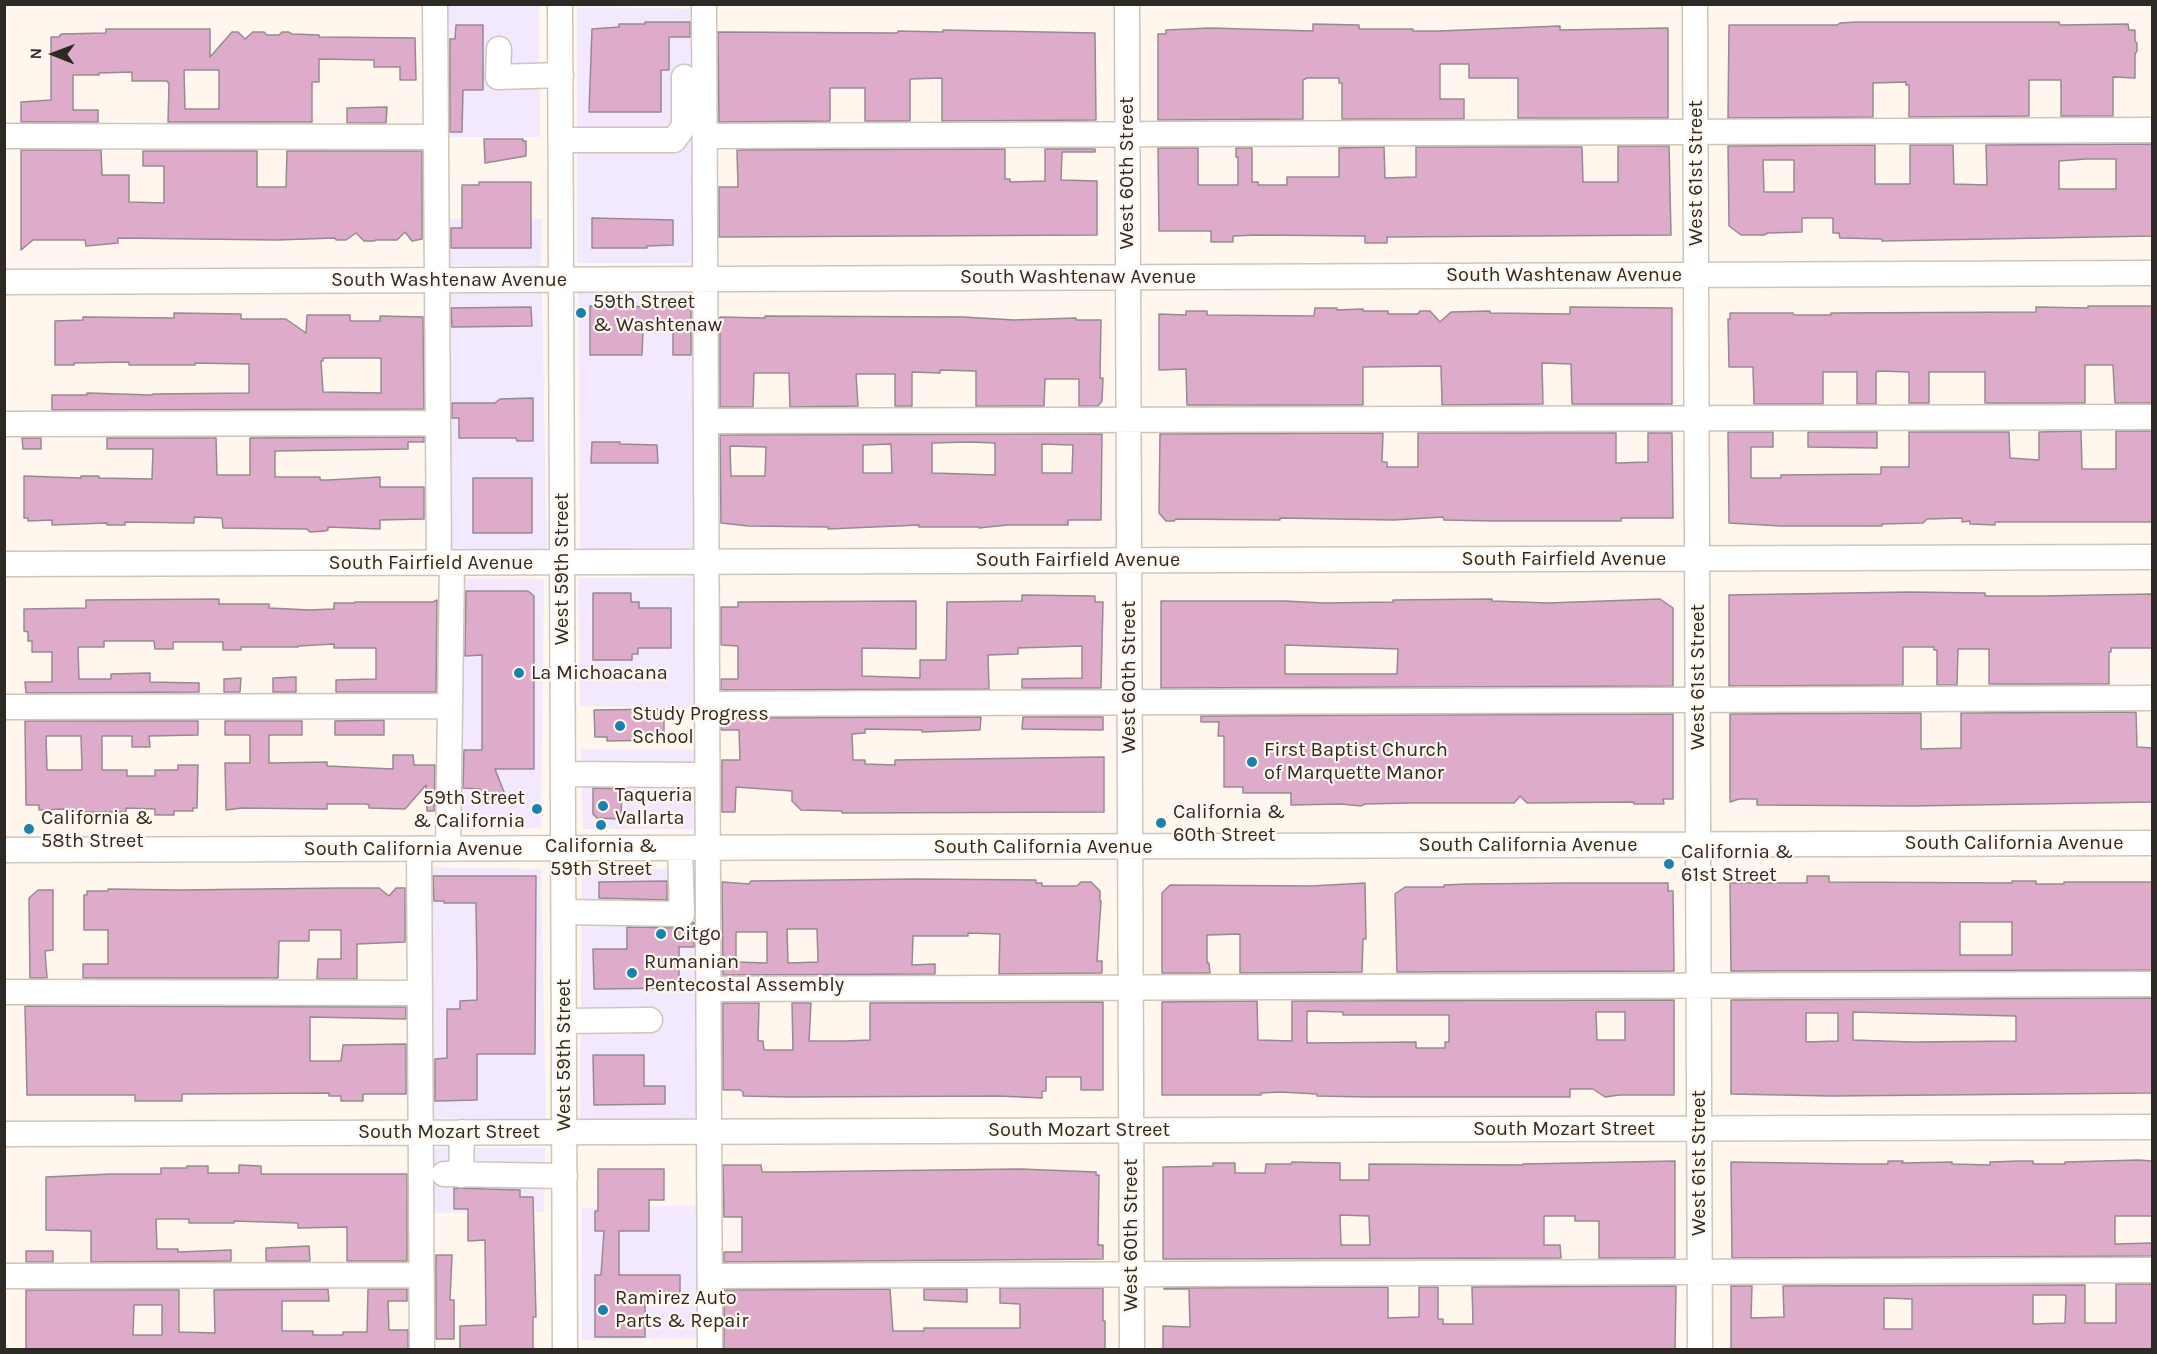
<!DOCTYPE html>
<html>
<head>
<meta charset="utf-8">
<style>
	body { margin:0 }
	#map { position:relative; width:2157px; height:1354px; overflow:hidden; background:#fff6ed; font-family:Karla,sans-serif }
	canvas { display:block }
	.frame { position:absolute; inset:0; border:6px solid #2d2925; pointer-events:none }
	.north { position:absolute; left:24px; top:24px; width:60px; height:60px; -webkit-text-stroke:4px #fff6ed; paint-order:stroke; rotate:271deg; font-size:16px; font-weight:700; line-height:24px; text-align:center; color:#2d2925 }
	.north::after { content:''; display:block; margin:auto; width:21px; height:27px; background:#2d2925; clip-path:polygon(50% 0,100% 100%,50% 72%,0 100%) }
</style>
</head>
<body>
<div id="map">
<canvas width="2157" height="1354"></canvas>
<div class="frame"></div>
<div class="north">N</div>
</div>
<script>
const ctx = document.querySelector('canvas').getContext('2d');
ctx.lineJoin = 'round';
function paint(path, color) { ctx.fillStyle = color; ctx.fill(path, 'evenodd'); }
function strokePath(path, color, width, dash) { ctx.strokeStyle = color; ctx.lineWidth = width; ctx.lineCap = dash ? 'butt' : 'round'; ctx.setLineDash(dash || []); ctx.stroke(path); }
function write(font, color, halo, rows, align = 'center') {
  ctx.font = font + ' Karla,sans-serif'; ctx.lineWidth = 4.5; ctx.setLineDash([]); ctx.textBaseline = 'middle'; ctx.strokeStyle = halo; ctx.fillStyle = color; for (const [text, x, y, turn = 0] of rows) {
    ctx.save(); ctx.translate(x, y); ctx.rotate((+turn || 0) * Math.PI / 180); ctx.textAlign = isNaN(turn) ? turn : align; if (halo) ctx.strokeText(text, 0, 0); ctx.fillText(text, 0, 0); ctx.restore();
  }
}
paint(new Path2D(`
	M435 5 539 6 540 137H436Z
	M577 7 704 9 705 263H577Z
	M437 219H542L541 266 437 265Z
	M542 293 547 550 439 551 437 294Z
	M578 293 705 294 706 551 580 550Z
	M709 577 707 708 580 706 578 578Z
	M452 578 544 579 541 828 449 830Z
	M581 749 707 750 708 829H583Z
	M419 867 541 869 546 1120 421 1118Z
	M708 868 709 1120H580L582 870Z
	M421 1148H545L544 1212 421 1213Z
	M709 1205 710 1338 582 1340V1208Z`), '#f2e9fe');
const building = new Path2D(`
	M645 22H690V37H669V70H661V112H589L592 29 619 27V24H645Z
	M1856 22H2059L2060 25 2128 24 2129 30H2135V41L2137 43V51L2135 54V78L2113 77V116H2061V80H2029V116L1909 117V85H1906V82L1873 83V117L1728 118 1729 25H1837L1840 23Z
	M1313 24 1359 25V29H1413V31H1439L1560 26V30L1668 28V118H1518V78H1469V64H1440V99H1464V119H1342V83H1339V78H1307L1303 80V119L1158 120V34H1166V30L1210 28 1313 31Z
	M456 25H483V90H463L462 132H450V39H455Z
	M106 29H210V57L232 32H238L245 39 253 32H264L267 35H279L282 32H289L292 34 319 35V37L415 38 416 80H400V67H374V60L319 59V82H312V122H168L169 84 167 81H132V72L99 73V75H73V110H98V122H21V102L51 100V37H59L61 34 106 33ZM184 70H219V109H185Z
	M943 30 1095 33 1096 120 942 121V78L910 79V121H865V88H830V121L719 122 718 32 898 33V31L943 32Z
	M387 107 386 123H347V108Z
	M484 139H523V141H526V156L485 163Z
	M2152 144V236L1882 241V239L1840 238 1839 233H1833V218H1802V232L1768 233 1764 235H1741L1729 226 1728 146 1875 145V184H1910V145H1953L1954 184 1987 185 1986 145ZM2086 159H2116V189H2059V161ZM1763 160H1794V192H1764Z
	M1618 146H1669L1671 235 1387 237V243H1365V236L1257 235 1233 236V242H1211V231H1159L1158 148H1198V185H1238V157H1236V148H1252V182H1258V185H1287V177H1339V148L1384 147 1385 178 1416 177V147H1582L1583 182H1618Z
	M1005 149V179H1010V182L1045 181V149H1095V152H1062L1061 180 1097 181V235L719 237V187H738L737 150Z
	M21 150H101L102 175H129V202L164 203V166H143V151H257V187H286L287 151H422V239L412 241 405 232 397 240H376L374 241H364L356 233 346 240H336L335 238 277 240 118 238V243L86 246 85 240H33L21 250Z
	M479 182H531V248H451V228H462V185H479Z
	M592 218 673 220V245L647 246V248H592Z
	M590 306 691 307V355H673V330H643L642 355H590Z
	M2088 306H2152V403H2115L2113 365H2085V403H1985V372H1929V403H1909V372L1880 371 1876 372V404H1857V372H1823V404H1754L1753 367H1729L1728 319H1730V313H1793L1794 315H1831V313L2036 312V307L2088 308Z
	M531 307 532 326 452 327 451 308Z
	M1570 307 1672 308V404H1572L1571 364 1542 363 1543 404 1442 405 1441 366 1363 367V405H1187L1186 369 1159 370V314L1186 315V311H1207V315L1314 316 1315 308H1337V310L1363 309V311H1388V314H1418L1420 311H1430L1440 322 1451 312 1490 311V313L1570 314Z
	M174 313 241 314V319H286L306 333 307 315H350V321H380V316L423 317 424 409 52 410V395H87V393L152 395 153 394 249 393V364L195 363V365H129V362L74 363V365H55V321L83 320V317L174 318ZM323 358H381V393L323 392 321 361H323Z
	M765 316 963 317 1014 320 1076 318V320H1101L1100 378H1103L1102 401 1098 406H1079V379H1045L1044 406H976V371L940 370V373L912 372V406H895V374H856L858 406 790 407 789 373H754L753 407H720V317L765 318Z
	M533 398V441H517L516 438H459V418H452V403H495L500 399Z
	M2081 431 2082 469H2116V431H2152V522H1995V525L1970 524V521L1962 522V518L1927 519 1923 523 1882 524V526H1781L1729 523 1728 432H1773V447H1751V478H1781V475L1881 474V467H1909V432H2009L2010 458 2039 460V432Z
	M1808 432H1877V448L1808 447Z
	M1383 433 1382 462H1387V467H1418V433H1616V463L1648 462V433H1672L1673 518H1621V521H1495L1444 520 1443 517 1394 520 1280 518V520L1176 519 1174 521H1166L1159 513 1160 434Z
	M1102 434 1101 520H1068V525H1007L979 528V527H919V525L828 529V527L749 526 721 523 720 435ZM970 442 995 443V475L932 473V443ZM891 444 892 473H863V445ZM1042 444 1073 445 1072 473H1042ZM730 446 766 447 765 476H731Z
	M424 437V442H408V449L275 451V477H320V480H329L380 477V487H424V519L380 520V529L328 527V530L325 531 310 532 307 529 223 528 222 518 194 517V523L125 522V525H107V523L52 525V520L28 521V518H24V476L81 478V476H99V478L152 479 153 449H107V438H216L217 475H250V438Z
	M22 438H41V449H23Z
	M592 442H620V444L657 445 658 463H591Z
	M473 478H532V533H473Z
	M466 591H528L534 596V769H495L506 797 480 803V789L463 788 464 750H482V655L465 656Z
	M1909 592 1985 593V596H2042L2152 594V648H2111V652H2109V684H1989V649H1958L1957 685H1937V650H1934V647H1903V685L1729 686V595Z
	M593 593H631V602H639V608H671V648H638V654H632V660H593Z
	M1022 595 1095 596V602H1103L1101 688H1022V679L1082 678V646L1018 648V654L988 655 989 689 721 690V679H738V646L721 645V607H738V602L916 601V649L862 648V676L920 678V660H946L947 602 1022 601Z
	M219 599V604H269V608L310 610 334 609V603H355V602H433L437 600 436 692H336V680L376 679V648H334V644L298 646V647H241V650H223V642H173V649H155L154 641H104V647H78L79 679H111V674L150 673V682L199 683V692L26 693 25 682H52V652H32V641H28V632L24 631V609L86 608V600Z
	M1492 599V601L1548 603 1660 599 1673 608V686L1161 688V601H1284L1324 603 1393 602V600ZM1285 645 1398 649 1397 674H1285Z
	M296 677V692H273V678Z
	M241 678 240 692H224V679Z
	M664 709V738H659V740L607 741V737H595L594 710Z
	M2136 712 2137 747 2152 748V802L1912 806 1757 805V799H1739L1730 802V714L1921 713V749L1961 748V713Z
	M1673 714V799H1663L1664 804H1634V802L1527 803 1520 796 1514 803H1408L1365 804 1361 806 1341 804 1291 805V793H1243V787H1224V736H1218L1219 722H1201V716Z
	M981 717 980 730 922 732V730L865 729V733L852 734 853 760H865V764L895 765V760L1104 757V812L842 813V811L801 810 792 801V791L736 787 735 812H722V760H740L739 730H721V718Z
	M1023 717H1103V730L1022 729Z
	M384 720V735H335V721Z
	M25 721H198V735L149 736 150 747H132V736H102V770H127V776H155V770H178V765H198L197 808H193V811H174V815H155V809L126 808V812H82L63 809 39 810V805H26ZM46 736H81L82 770H47Z
	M225 721H302V735H269V763L327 762V766L393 769V755H413L414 765H435L434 811H427L426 785 405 809 369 808V805L366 804H327V809L242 808 226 810 225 763H250V735H225Z
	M593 788 622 789 621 819 597 818 593 814Z
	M433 876H536L535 1054H477V1100L435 1101V1059L447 1058V1009H460V1001L477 1000V970L476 903H444V901H434Z
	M1807 876H1829V882L2012 883V881H2036V884H2064V882H2152V970L1731 971 1730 883H1807ZM1960 922H2012V955H1960Z
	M915 879 1036 880V883H1042V886H1077L1081 882H1091L1100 891V901H1101L1097 961H1102V973L999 974 1000 934 968 933V936H913L912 965 935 964V974L723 975 722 882 749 884 751 881ZM787 929H817L818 962 788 963ZM736 932H767V963L736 962Z
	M667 881V900L599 898V882Z
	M1365 883 1366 939H1363L1362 972 1240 973V934L1207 935V963H1209L1210 973H1162V893L1170 885 1312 886Z
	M1572 883H1668V891H1673L1674 971 1397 972 1395 894 1405 887H1444V885L1468 884Z
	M341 888H379L389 896 396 888H405V942L357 944V979H317L318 959H341V930H309V941H279L278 978H83V964H108V930H84V895H87V891H108V889L180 890Z
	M38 890H53V950L45 951 47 978H30L29 898Z
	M694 922V947H679V988L594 989 593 949H627V927L682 928 689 927Z
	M2152 998V1093L1831 1096 1731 1094V1000ZM1853 1012 2016 1016V1041L1913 1042 1853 1040ZM1806 1013H1838V1041L1806 1042Z
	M1674 1000V1095H1619L1605 1097 1593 1089H1570V1097H1369L1317 1096V1094L1280 1092 1261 1093V1095H1162V1002L1257 1001 1258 1040 1292 1041V1001ZM1307 1011 1343 1012V1015H1449V1042H1445V1048H1416V1042L1307 1043ZM1596 1012H1625V1040H1597Z
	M1103 1002V1090H1081V1077H1046V1091H1042V1098L999 1096 789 1097 743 1096V1092L740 1090H723V1003H759L758 1041H763L764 1050H793L792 1003H811L809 1041H845L870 1040V1003Z
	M25 1006 406 1007V1019L310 1017V1061H341L343 1045 406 1044V1094H363V1101H341V1096H329V1093L182 1094V1101H135V1095H27Z
	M593 1055H644V1086H665V1104L594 1105Z
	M2139 1160 2152 1161V1216H2115V1244L2152 1243V1256L1732 1258 1731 1162 1858 1164H1888V1161H1903L1902 1163 1952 1162V1164L1990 1165V1162L2019 1161H2033V1164H2065V1162Z
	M1675 1161V1258H1599V1221H1575V1216H1544V1245H1560L1561 1258 1163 1259V1167L1213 1166V1163H1235V1173H1265L1266 1164H1291L1292 1162 1340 1163V1180H1369V1164L1523 1165V1164ZM1340 1215 1369 1216 1370 1245H1341Z
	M239 1165 261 1166V1174H407V1261H347V1227L298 1228V1223L234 1221V1223H189V1219H156L157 1249H178V1252L231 1250V1261L91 1262V1231L46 1230V1177L111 1174H161V1168H187V1166H208V1173H239Z
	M723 1165H761L762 1172H785L1020 1169 1096 1172V1175H1099L1098 1245H1103V1259L724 1262V1252H742V1217H724Z
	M598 1169H664V1200H649V1231H619V1275H680V1295H645V1337H595V1275H601L604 1231H595V1211H598Z
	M454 1188 520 1190V1197H533L536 1317H533V1349L460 1350V1326L486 1325 485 1240 468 1241V1209H454Z
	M309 1246 310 1261H266V1248Z
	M26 1251H53V1262H26Z
	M436 1255H452L450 1300H454V1339H436Z
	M2116 1284H2152V1350H1731V1286H1752L1751 1318 1784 1317 1783 1286 2085 1285V1323H2116ZM2033 1295H2066L2065 1323 2033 1324ZM1884 1298 1912 1299V1329H1884Z
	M1676 1286 1675 1350H1163V1326L1190 1327 1189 1289H1164V1288L1388 1287V1318L1419 1317V1287H1438V1319H1443V1324H1473L1472 1287Z
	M1000 1288H1103V1321H1105V1350H724V1290L890 1289 893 1331H924V1328H1020V1304L1000 1303Z
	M328 1289 329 1301H282V1331H313V1335H343V1332H367L368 1289H407V1301H388L389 1330H408V1350H26V1290H179V1332L215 1333 214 1290ZM134 1305H162V1335H133Z
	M924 1289H967V1302L924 1300Z`);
paint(building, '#deacca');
strokePath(building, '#968a91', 1.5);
const minor = new Path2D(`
	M435 4 439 563
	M560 4 565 1350
	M704 4 710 1350
	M1127 4 1132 1350
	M1695 4 1700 1350
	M499 49 498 77 561 75
	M4 136 436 137
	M705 136 2152 130
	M561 140H674L684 126V77
	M4 282 2152 273
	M706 421 2152 417
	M4 424 438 423
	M4 564 2152 557
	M707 704 2152 698
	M4 707 450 706
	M563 774 692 775
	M419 849 422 1350
	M448 849 452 563
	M4 850 2152 843
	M564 912 682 914 680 848
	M709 989 2152 984
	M4 992 420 993
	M564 1021 650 1020
	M4 1134 2152 1127
	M444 1174 565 1176
	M461 1175 462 1132
	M4 1276 421 1275
	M710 1276C1191 1272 1672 1273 2152 1270`);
strokePath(minor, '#cfc5ba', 27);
strokePath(minor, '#fff', 24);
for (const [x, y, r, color] of [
	[581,313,6,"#1983ac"],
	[519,673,6,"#1983ac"],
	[620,726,6,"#1983ac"],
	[1252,762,6,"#1983ac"],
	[603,806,6,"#1983ac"],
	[537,809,6,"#1983ac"],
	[1161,823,6,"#1983ac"],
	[601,825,6,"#1983ac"],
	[29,829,6,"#1983ac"],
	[1669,864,6,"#1983ac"],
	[661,934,6,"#1983ac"],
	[632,973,6,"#1983ac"],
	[603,1310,6,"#1983ac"]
]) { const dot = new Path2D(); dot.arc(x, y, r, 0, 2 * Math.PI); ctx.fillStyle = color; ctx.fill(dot); strokePath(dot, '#fff6ed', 2); }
write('20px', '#2d2925', '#fff6ed', [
	["West 60th Street",1127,173,-90],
	["West 61st Street",1696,173,-90],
	["South Washtenaw Avenue",1564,275],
	["South Washtenaw Avenue",1078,277],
	["South Washtenaw Avenue",449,280],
	["South Fairfield Avenue",1564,559],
	["South Fairfield Avenue",1078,560],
	["South Fairfield Avenue",431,563],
	["West 59th Street",562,569,-90],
	["West 60th Street",1129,677,-90],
	["West 61st Street",1698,677,-90],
	["South California Avenue",2014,843],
	["South California Avenue",1528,845],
	["South California Avenue",1043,847],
	["South California Avenue",413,849],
	["West 59th Street",564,1055,-90],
	["South Mozart Street",1564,1129],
	["South Mozart Street",1079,1130],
	["South Mozart Street",449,1132],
	["West 61st Street",1699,1163,-90],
	["West 60th Street",1131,1235,-90]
]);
write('20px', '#2d2925', '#fff6ed', [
	["59th Street",593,302],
	["& Washtenaw",593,325],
	["La Michoacana",531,673],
	["Study Progress",632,714],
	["School",632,737],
	["First Baptist Church",1264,750],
	["of Marquette Manor",1264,773],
	["Taqueria",615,795],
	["Vallarta",615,818],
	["59th Street",525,798,"right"],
	["& California",525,821,"right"],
	["California &",1173,812],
	["60th Street",1173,835],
	["California &",41,818],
	["58th Street",41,841],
	["California &",601,846,"center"],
	["59th Street",601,869,"center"],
	["California &",1681,852],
	["61st Street",1681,875],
	["Citgo",673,934],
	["Rumanian",644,962],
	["Pentecostal Assembly",644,985],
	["Ramirez Auto",615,1298],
	["Parts & Repair",615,1321]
], 'left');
</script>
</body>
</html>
